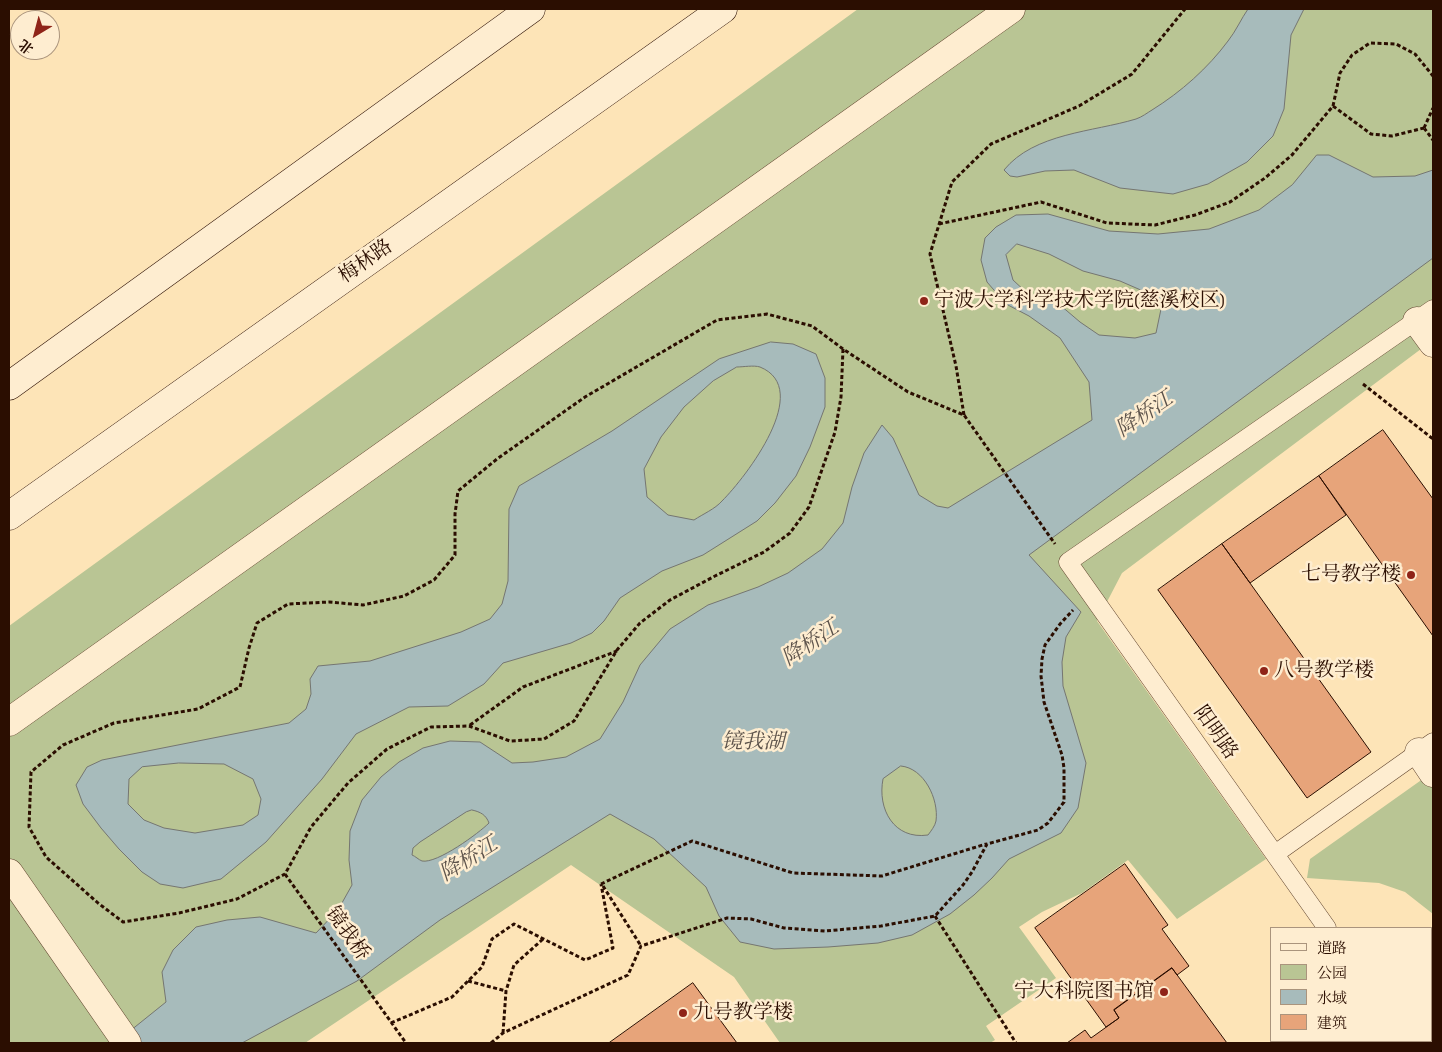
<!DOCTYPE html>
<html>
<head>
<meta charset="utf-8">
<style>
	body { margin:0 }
	#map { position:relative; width:1442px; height:1052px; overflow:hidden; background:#fde4b7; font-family:Alegreya,"Noto Serif SC",serif }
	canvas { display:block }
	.frame { position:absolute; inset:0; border:10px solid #2b0e01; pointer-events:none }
	.legend { position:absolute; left:1270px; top:927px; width:162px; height:115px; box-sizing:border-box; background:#feedd0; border:1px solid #aa947d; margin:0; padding:6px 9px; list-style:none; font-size:15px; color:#2b0e01 }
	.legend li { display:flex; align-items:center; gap:10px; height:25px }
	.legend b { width:25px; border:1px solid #aa947d }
	.north { position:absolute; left:10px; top:10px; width:50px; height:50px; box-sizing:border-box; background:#feedd0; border:1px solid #aa947d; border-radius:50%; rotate:217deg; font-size:14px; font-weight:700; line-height:20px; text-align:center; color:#2b0e01 }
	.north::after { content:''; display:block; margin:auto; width:18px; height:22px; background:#8f2418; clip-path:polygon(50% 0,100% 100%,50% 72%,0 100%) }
</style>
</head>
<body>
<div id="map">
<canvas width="1442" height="1052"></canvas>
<div class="frame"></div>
<ul class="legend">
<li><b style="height:6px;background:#feedd0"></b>道路</li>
<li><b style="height:14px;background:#b9c594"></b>公园</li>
<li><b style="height:14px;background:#a7bbbb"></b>水域</li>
<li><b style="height:14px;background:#e7a47a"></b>建筑</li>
</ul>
<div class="north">北</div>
</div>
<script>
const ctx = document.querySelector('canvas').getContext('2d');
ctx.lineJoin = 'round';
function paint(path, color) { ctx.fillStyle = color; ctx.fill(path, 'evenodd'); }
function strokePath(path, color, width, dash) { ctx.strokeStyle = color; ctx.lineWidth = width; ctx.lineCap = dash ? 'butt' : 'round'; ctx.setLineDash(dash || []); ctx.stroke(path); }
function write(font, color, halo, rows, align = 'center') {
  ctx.font = font + ' Alegreya,"Noto Serif SC",serif'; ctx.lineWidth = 5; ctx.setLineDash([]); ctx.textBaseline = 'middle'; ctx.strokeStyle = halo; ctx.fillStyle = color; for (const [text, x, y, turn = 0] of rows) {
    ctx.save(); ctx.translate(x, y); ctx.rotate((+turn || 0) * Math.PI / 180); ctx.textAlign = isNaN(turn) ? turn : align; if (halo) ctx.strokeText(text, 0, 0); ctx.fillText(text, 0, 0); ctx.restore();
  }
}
paint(new Path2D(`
	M858 9H1433V340L1122 573 1097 621 1266 859 1177 919 1128 860 1082 893 1042 912 1019 927 1056 978 986 1026 995 1040 990 1043H780L734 977 571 865 305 1043H9V626Z
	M1427 776 1433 785V914L1405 892 1379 883 1307 878 1310 859Z`), '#b9c594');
const water = new Path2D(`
	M1248 9H1304L1291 35 1284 109 1273 136 1247 162 1208 184 1173 194 1120 188 1074 170 1045 171 1017 177 1010 176 1004 170C1034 133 1093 132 1136 119 1142 117 1147 113 1152 110 1181 92 1208 68 1228 41 1236 31 1241 19 1248 9Z
	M1317 155H1329L1373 177 1415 176 1433 170V258L1029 555 1081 612 1066 637 1062 662 1063 686 1086 763 1078 808 1061 833 1009 859 992 878 974 895 950 914 912 935 878 943 828 947 774 949 740 942 719 916 706 887 654 839 610 814 440 920 357 981 242 1043H115L166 1002 162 972 173 950 196 927 227 920 260 917 316 933 338 910 352 885 349 860 350 831 362 800 381 777 399 762 423 748 450 741 480 742 512 763 533 762 566 757 600 739 623 702 640 665 670 629 708 605 758 587 788 573 822 549 843 523 852 487 864 453 882 425 893 438 919 495 937 506 948 508 1092 420 1089 382 1060 338 1029 316 1006 304 987 282 981 260 985 238 996 227 1016 215 1048 214 1109 231 1158 234 1209 229 1259 210 1292 185ZM1017 244 1049 254 1083 271 1120 281 1143 291 1161 309 1156 333 1135 338 1099 335 1080 322 1060 305 1027 293 1013 280 1006 255ZM901 766C924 768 939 799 936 821 935 826 931 831 928 835 894 840 877 809 883 779ZM472 810C481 812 486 815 489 823 479 833 437 864 422 861 419 860 415 856 412 855L413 848 420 842 466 812Z
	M771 342 793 344 816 354 825 378V407L810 447 796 476 775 503 757 521 703 555 662 571 620 598 604 621 592 633 571 643 503 663 484 684 448 706 409 707 356 734 322 779 266 842 221 879 183 888 160 884 142 872 119 849 101 828 83 804 76 785 87 767 102 760 289 723 306 709 311 694 310 679 318 666 370 661 461 632 490 619 502 604 508 581 509 509 519 486 612 431 719 359ZM737 367C743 367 754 365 760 367 814 389 746 477 722 501 715 509 703 514 694 520L668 515 647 497 644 469 661 437 684 407 713 381ZM179 763 224 764 253 779 261 799 258 815 243 825 195 833 164 828 144 820 128 804 129 779 142 767Z`);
paint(water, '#a7bbbb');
strokePath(water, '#757671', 1);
const building = new Path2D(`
	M1383 430 1433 499V636L1319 476Z
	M1319 476 1346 515 1250 583 1222 544Z
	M1222 544 1371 752 1307 798 1158 590Z
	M1125 864 1168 925 1162 929 1189 966 1177 975 1172 968 1114 1010 1119 1018 1106 1027 1035 928Z
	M1172 968 1227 1043H1067L1085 1030 1091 1038 1119 1018 1114 1010Z
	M693 983 737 1043H609Z`);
paint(building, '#e7a47a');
strokePath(building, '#2b0e01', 1);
const lane = new Path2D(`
	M1275 854 1433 742
	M1327 928 1068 562 1433 309
	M1407 1041 1409 1043`);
const street = new Path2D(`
	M1417 321 1433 343
	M9 722 1011 9
	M1419 752 1433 773
	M9 873 127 1043`);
const secondary = new Path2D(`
	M9 386 531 9
	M9 516 723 9`);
strokePath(lane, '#60442e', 19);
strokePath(street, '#60442e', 29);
strokePath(secondary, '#2b0e01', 29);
strokePath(new Path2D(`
	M1333 106 1371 134 1392 136 1424 128
	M1424 128 1433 108
	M1424 128 1433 140
	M939 224 1041 202 1107 223 1155 225 1195 215 1230 202 1265 178 1292 155 1333 106 1340 73 1352 55 1370 43 1396 44 1415 54 1433 76
	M843 349 841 397 835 432 809 507 790 533 764 552 715 576 670 600 640 623 617 650 574 721 544 739 510 741 469 726 431 727 387 749 348 783 311 827 285 874 237 899 179 913 123 922 98 903 46 857 29 827 31 772 63 745 114 723 198 709 240 687 249 648 257 623 288 604 329 602 363 605 404 596 434 580 455 555V514L458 491 497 459 585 397 717 320 767 314 812 326 843 349 908 392 964 415 1055 544
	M1363 384 1433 439
	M964 415 956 366 930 254 952 182 991 144 1079 106 1132 74 1185 9
	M470 725 523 687 617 651
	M285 874 406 1043
	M601 884 692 841 793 873 882 876 986 844
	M603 886 641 946
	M935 916 1016 1043
	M468 981 506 991
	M391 1023 452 997 482 967 492 939 514 924 585 960 613 948 601 884
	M503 1033 506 991 514 965 543 939
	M491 1043 503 1033 628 975 641 946 727 918 751 919 784 928 825 931 881 926 935 916 963 885 972 872 987 844 1038 830 1048 823 1064 802V768L1062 755 1044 702 1041 676 1042 659 1045 645 1060 624 1073 610`), '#2b0e01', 3, [4, 2.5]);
strokePath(lane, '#feedd0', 18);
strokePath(street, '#feedd0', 28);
strokePath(secondary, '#feedd0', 28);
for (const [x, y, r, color] of [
	[924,301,5,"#8f2418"],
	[1411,575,5,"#8f2418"],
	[1264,671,5,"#8f2418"],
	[1164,992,5,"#8f2418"],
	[683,1013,5,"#8f2418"]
]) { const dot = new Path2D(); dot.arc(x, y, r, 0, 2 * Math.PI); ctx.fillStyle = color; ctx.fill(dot); strokePath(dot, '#feedd0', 2); }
write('20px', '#2b0e01', '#feedd0', [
	["梅林路",366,262,-35],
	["阳明路",1215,733,55],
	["镜我桥",347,934,55]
]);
write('20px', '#2b0e01', '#feedd0', [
	["宁波大学科学技术学院(慈溪校区)",934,301],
	["七号教学楼",1401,575,"right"],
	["八号教学楼",1274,671],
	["宁大科院图书馆",1154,992,"right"],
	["九号教学楼",693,1013]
], 'left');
write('italic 21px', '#5d534b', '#feedd0', [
	["降桥江",1145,415,-34],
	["降桥江",811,644,-34],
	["镜我湖",753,743],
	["降桥江",469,860,-32]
]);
</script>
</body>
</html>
